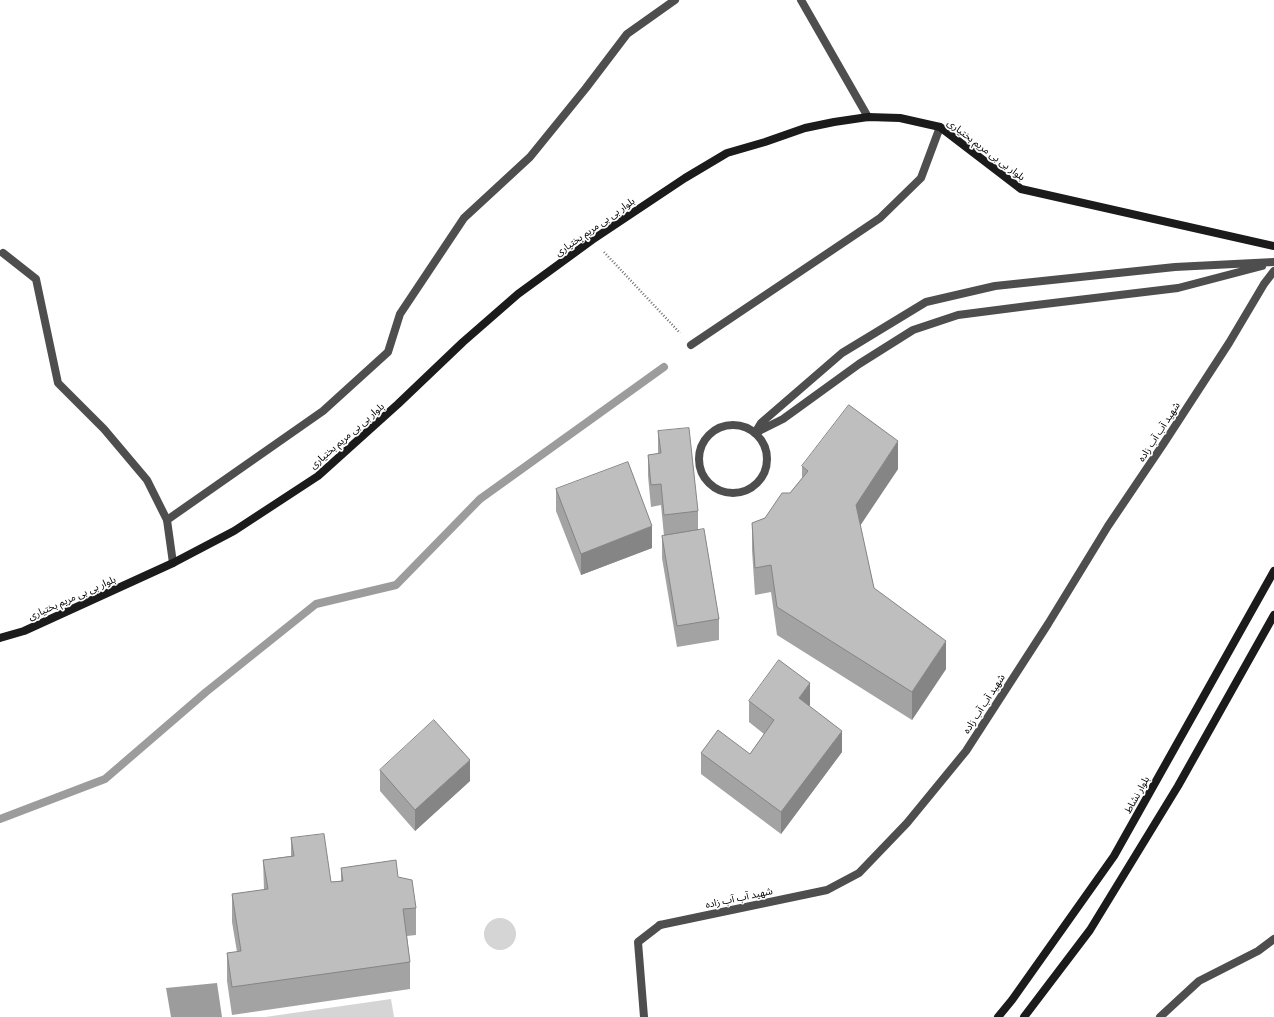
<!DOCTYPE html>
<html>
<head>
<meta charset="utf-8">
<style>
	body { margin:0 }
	canvas { display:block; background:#fff }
</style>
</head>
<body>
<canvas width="1274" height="1017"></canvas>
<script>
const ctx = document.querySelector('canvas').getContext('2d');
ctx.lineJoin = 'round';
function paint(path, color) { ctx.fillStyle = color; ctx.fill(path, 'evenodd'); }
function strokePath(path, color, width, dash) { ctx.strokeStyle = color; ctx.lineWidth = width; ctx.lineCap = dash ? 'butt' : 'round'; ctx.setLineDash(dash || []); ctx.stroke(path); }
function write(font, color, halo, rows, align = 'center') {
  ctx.font = font + ' "Public Sans","Noto Sans Arabic",sans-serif'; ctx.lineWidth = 3.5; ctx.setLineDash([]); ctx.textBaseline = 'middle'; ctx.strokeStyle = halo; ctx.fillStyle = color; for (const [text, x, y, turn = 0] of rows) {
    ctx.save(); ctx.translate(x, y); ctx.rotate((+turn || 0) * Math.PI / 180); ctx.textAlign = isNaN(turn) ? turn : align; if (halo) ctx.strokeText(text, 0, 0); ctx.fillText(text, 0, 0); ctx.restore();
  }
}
paint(new Path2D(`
	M484 934a16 16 0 1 1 32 0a16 16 0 1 1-32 0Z
	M391 999 394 1017H265Z`), '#d5d5d5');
paint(new Path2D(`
	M217 983 222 1017H171L166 988Z`), '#9c9c9c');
strokePath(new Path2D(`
	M0 819 105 779 206 692 316 604 396 585 480 499 664 367`), '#9c9c9c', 8);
strokePath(new Path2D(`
	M604 252 680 333`), '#707070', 2.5, [1, 2]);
strokePath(new Path2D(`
	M3 253 36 279 58 383 104 429 147 480 167 520
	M691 345 880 218 921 178 940 127
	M755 433 761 423 842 353 926 302 995 286 1175 267 1274 262
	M755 433 783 419 859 364 913 330 958 315 1028 306 1178 288 1262 266
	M644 1017 638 942 660 925
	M1160 1017 1199 981 1258 951 1274 939`), '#4e4e4e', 8);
strokePath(new Path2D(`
	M801 0 868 117
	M699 459a34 34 0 1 1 68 0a34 34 0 1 1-68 0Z
	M173 563 167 520 323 411 388 352 400 314 464 218 530 157 586 88 627 34 675 0
	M660 925 827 890 859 873 907 823 966 751 1048 624 1108 526 1164 443 1229 343 1264 284 1274 271`), '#4e4e4e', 8);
strokePath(new Path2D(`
	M0 638 24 631 173 563 234 531 318 476 398 404 463 342 518 294 592 240 685 178 727 153 765 142 805 128 834 122 868 117 900 118 940 127 1021 189 1274 246
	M998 1017 1012 1000 1114 856 1274 571
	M1024 1017 1090 930 1178 786 1274 615`), '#1b1b1b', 8);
paint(new Path2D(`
	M658 431 698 511V530L719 619V640L677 647 662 558V536H664L661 505 651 507 648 476V455L658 454Z
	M802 466 898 469 860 525 874 588 946 669 912 720 777 635 771 592 755 595 752 550V523L765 518 790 493 802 478Z
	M556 489 652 548 581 575 556 511Z
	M749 701 810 705 809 706 842 752 781 834 701 774V753L750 754 764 734 749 722Z
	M380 770 470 781 415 831 380 791Z
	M291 838 331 882 341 881V868L398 877 416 908V935L407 936 410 962V989L232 1015 227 981V953L237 952 232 922V894L264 890 263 860 291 856Z`), '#a3a3a3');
paint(new Path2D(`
	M898 441V469L856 532V505Z
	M652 526V548L581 575V554Z
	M946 641V669L912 720V692Z
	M810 683V705L799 720V698Z
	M842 731V752L781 834V812Z
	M470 760V781L415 831V810Z`), '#858585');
const building = new Path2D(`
	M849 405 898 441 856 505 874 588 946 641 912 692 777 607 771 565 755 568 752 523 765 518 782 493H790L808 471 802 466Z
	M689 428 698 511 664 515 661 484 651 485 648 455 661 453 658 431Z
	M628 462 652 526 581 554 556 489Z
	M704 529 719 619 677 626 662 536Z
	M779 660 810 683 799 698 842 731 781 812 701 753 718 730 750 754 774 720 749 701Z
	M434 720 470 760 415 810 380 770Z
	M324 834 331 882 343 881 341 868 396 860 398 877 412 880 416 908 403 909 410 962 232 987 227 953 241 951 232 894 268 889 263 860 294 856 291 838Z`);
paint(building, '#bebebe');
strokePath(building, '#858585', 1);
write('10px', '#000', '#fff', [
	["بلوار بی بی مریم بختیاری",986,150,37],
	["بلوار بی بی مریم بختیاری",595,227,-35],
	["شهید آب آب زاده",1159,432,-57],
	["بلوار بی بی مریم بختیاری",347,436,-41],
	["بلوار بی بی مریم بختیاری",72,598,-24],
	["شهید آب آب زاده",984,704,-57],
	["بلوار نشاط",1137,795,-61],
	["شهید آب آب زاده",739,898,-12]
]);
</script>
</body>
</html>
